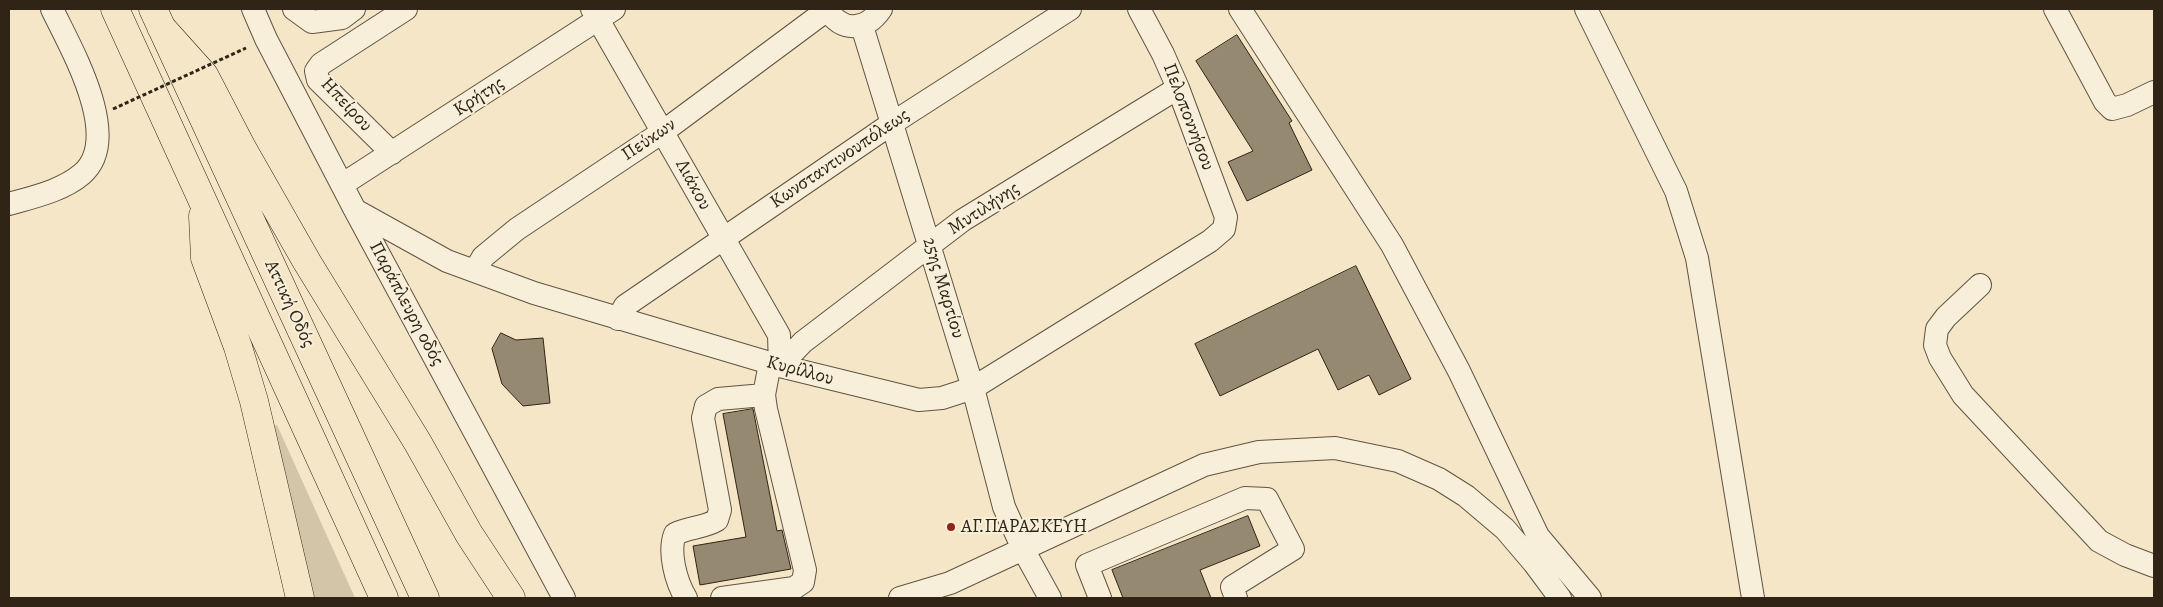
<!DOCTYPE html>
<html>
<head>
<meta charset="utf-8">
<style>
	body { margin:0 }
	#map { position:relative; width:2163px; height:607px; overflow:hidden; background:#f4e6c6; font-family:Alegreya,serif }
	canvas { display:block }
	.frame { position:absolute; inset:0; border:10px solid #2f2416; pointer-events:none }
</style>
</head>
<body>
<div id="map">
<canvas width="2163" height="607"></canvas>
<div class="frame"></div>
</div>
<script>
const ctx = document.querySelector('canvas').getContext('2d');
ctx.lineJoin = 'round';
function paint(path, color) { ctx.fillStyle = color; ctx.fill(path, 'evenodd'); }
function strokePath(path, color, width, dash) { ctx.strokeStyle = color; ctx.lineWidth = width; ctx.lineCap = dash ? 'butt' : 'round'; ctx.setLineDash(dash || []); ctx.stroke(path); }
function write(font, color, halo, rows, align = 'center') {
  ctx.font = font + ' Alegreya,serif'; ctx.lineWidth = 4; ctx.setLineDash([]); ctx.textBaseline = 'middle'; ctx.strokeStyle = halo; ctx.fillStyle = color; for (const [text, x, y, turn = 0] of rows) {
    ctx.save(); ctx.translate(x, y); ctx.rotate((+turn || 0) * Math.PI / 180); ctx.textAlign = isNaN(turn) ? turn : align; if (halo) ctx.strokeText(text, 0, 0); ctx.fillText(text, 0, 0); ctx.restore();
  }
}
paint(new Path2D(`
	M277 425 355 598H306L267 429Z`), '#d3c5a8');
const building = new Path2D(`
	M1237 35 1292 121 1289 123 1312 170 1247 201 1228 162 1253 151 1196 61Z
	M1356 266 1411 379 1379 395 1369 375 1338 390 1318 349 1220 396 1195 344Z
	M501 333 516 340 543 338 550 403 523 406 502 384 492 349Z
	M753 409 777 531 782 530 791 569 700 585 693 546 746 537 723 414Z
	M1248 516 1260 546 1200 570 1211 598H1123L1112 570Z`);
paint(building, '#958972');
strokePath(building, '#2f2416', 1);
const minor = new Path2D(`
	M253 9 266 39 355 210 564 598
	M294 9 312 22 342 18 354 9
	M592 9 779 335 780 366
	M827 9C842 33 866 31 881 9
	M1240 9 1392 245 1459 371 1538 536 1590 598
	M1586 9 1676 191 1697 258 1753 598
	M2055 9 2105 102 2112 109 2127 105 2154 92
	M862 26 973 388 1004 507 1023 549 1050 598
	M392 153 318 80 316 71 321 64 406 9
	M343 184 614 9
	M9 204C33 197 62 191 82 174 124 138 70 47 52 9
	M355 210 447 261 534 293 780 366 919 400 942 398 973 388 1210 241 1224 229 1226 217 1178 88 1163 54 1139 9
	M475 271 483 257 517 229 664 131 827 10
	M1980 285 1946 317 1937 329 1935 345 1940 358 1963 395 2099 541 2125 555 2154 566
	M618 319 625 306 891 124 1070 9
	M780 366 803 342 963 220 1178 88
	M686 598C676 582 668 552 675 534 689 527 704 528 717 520L720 510 703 418 706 406 718 399 764 395
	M722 598 794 588 803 582 805 570 766 409 764 395 770 363
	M900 598 950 583 1204 465 1259 452 1335 448 1398 461 1439 479 1466 496 1505 529 1534 563 1560 598
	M1100 598 1087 565 1245 498 1267 499 1293 549 1232 587 1236 598`);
const highway = new Path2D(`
	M115 9 384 598
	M153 9 425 598
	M161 27 204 75 242 148 307 262 418 443 469 534 511 598
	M203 216 205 258 238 347 254 401 300 598`);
strokePath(minor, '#605442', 24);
strokePath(highway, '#2f2416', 29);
strokePath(minor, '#f8efda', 22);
strokePath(highway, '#f4e6c6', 28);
strokePath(new Path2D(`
	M113 109 246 48`), '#2f2416', 3, [4, 2.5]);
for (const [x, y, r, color] of [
	[951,527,5,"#8f2418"]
]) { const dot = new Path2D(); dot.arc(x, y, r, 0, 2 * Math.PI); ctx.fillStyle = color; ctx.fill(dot); strokePath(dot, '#f8efda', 2); }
write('19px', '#2f2416', '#f8efda', [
	["Κρήτης",479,97,-33],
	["Ηπείρου",346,105,47],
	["Πελοποννήσου",1188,117,69],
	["Πεύκων",649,140,-34],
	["Κωνσταντινουπόλεως",840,159,-34],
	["Λιάκου",693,185,61],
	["Μυτιλήνης",984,209,-33],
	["25ης Μαρτίου",943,288,73],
	["Αττική Οδός",289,304,65],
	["Παράπλευρη οδός",406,304,62],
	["Κυρίλλου",800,371,15]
]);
write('19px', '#2f2416', '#f8efda', [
	["ΑΓ.ΠΑΡΑΣΚΕΥΗ",961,527]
], 'left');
</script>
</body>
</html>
